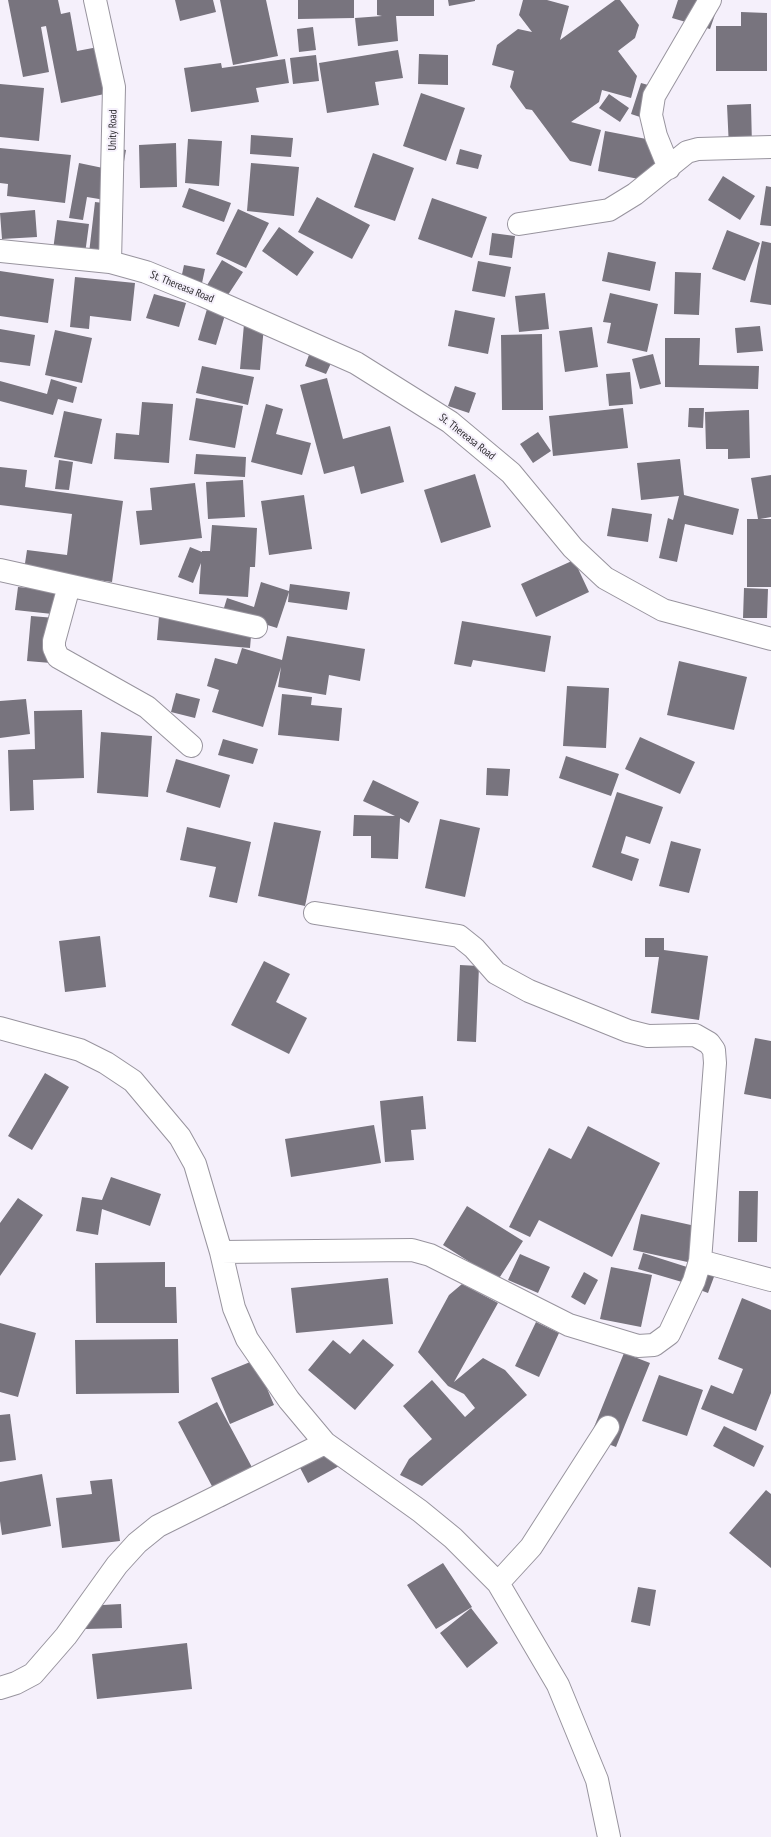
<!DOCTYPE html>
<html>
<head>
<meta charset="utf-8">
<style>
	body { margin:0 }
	canvas { display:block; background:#f5f0fb }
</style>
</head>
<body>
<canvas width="771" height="1837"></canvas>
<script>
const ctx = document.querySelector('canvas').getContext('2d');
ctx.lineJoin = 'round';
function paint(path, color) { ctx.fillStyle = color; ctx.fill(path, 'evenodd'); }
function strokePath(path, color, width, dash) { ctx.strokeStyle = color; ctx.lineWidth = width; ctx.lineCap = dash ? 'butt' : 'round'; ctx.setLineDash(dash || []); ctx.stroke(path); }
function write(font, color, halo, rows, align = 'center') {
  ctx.font = font + ' "PT Sans Narrow",sans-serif'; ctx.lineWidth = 4; ctx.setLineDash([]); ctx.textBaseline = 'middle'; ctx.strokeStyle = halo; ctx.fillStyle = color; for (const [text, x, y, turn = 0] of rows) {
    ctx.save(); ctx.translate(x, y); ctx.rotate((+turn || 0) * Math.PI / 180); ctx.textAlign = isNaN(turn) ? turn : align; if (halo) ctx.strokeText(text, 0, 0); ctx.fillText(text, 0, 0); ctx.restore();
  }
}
paint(new Path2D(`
	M8 0H58L61 14 70 12 77 51 114 44 124 90 61 103 46 26 41 27 49 72 23 77Z
	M175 0H213L216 12 180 21Z
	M220 0H266L278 56 233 65Z
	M298 0H354V18L298 19Z
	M377 0H434V16H396L398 41 358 46 355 18 382 16 377 15Z
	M448 0H475V1L449 6Z
	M523 0H547L569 6 560 40 615 0H620L639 25 635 38 618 51 637 76 631 98 602 90 599 102 571 122 601 130 591 166 570 161 532 110 526 109 510 87 514 71 492 65 497 45 518 29 532 32 519 15Z
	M678 0H720L710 29 672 18Z
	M741 12 767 13V71H716V26H741Z
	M313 27 316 50 299 52 297 29Z
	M398 50 403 78 375 82 379 105 327 113 319 63Z
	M419 54 448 55V85L418 84Z
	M316 55 319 81 293 84 290 58Z
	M285 59 289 83 256 88 259 102 191 112 184 68 221 63 222 68Z
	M641 83 666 90 655 122 631 114Z
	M0 84 44 88 39 141 0 137Z
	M421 93 465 108 446 161 403 146Z
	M609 94 629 108 620 122 599 108Z
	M751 104 752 146 729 148 727 105Z
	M605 131 667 143 659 183 598 171Z
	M251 135 293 138 291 157 250 154Z
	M188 139 222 141 219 186 185 183Z
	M176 143 177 187 140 188 139 145Z
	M107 146 126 150 117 202 87 197 83 220 69 218 79 163 103 168Z
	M0 148 71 155 65 203 7 196 8 184 0 183Z
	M460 149 482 155 478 169 456 164Z
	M373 153 414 168 395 221 354 207Z
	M251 163 299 167 294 216 247 211Z
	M723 176 755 196 740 220 708 200Z
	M766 186 771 187V226L760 225Z
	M189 188 231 203 224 222 182 207Z
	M317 197 370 225 352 259 298 232Z
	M432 198 487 217 472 258 418 239Z
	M95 202 120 205 114 256 89 253Z
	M238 209 269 223 246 268 216 254Z
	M35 210 37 237 2 239 0 213Z
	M57 220 89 224 85 254 53 250Z
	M279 227 314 252 297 276 262 251Z
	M727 230 760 243 745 281 712 269Z
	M492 233 515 236 512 258 489 255Z
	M762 241 771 243V305L750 302Z
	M608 252 656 262 650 291 602 281Z
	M222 260 243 272 226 298 206 287Z
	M478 261 511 267 505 297 472 291Z
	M184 265 205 269 202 283 181 279Z
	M0 271 54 279 48 323 0 316Z
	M675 272 701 273 699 315 674 314Z
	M75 277 135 283 131 321 90 316 89 329 70 327Z
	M545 293 549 329 519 332 515 296Z
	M610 293 658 304 647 352 607 343 611 323 603 322Z
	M154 294 186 303 179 327 146 318Z
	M207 309 225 315 216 345 198 340Z
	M455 310 495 318 488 354 448 346Z
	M244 324 264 326 260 370 240 369Z
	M760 326 763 351 737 353 735 328Z
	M592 327 598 367 565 372 559 331Z
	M0 329 35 335 30 366 0 362Z
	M55 330 92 338 82 383 45 375Z
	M542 334 543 410H502L501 335Z
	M665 338H700L699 365 759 366 758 389 665 387Z
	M310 352 332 361 326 374 305 366Z
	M653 354 661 384 640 389 632 359Z
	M202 366 254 377 248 405 196 393Z
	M630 372 633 404 609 406 606 374Z
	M327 378 343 439 390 426 404 482 361 494 354 466 324 474 300 385Z
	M51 379 77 387 73 403 58 399 53 415 0 401V381L47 394Z
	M455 386 476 393 469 413 448 406Z
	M196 398 243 406 235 448 189 440Z
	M142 402 173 404 169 463 114 459 116 433 139 435Z
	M266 404 283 409 276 434 311 443 302 475 251 462Z
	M623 408 628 448 553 456 549 416Z
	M689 408H704L703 428 688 427Z
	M749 410 750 458 728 459V449H706L705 412Z
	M64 411 102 419 92 464 54 457Z
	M538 432 551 451 533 463 520 444Z
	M196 454 246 457 245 477 194 474Z
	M680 459 684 495 739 509 733 535 685 524 677 562 659 558 668 518 673 520 679 496 641 500 637 463Z
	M59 460 73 462 69 490 55 489Z
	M0 467 27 470 25 487 123 501 112 582 24 570 27 550 67 555 72 514 0 505Z
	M475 474 491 527 441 543 424 490Z
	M771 475V517L760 519H771V587H747V519H758L751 478Z
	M243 480 245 517 208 519 206 482Z
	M195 483 202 538 140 545 136 511 152 510 150 488Z
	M304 495 312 549 269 555 261 501Z
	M612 508 652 514 648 542 607 536Z
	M212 525 257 528 255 567H250L248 597 199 594 201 563 193 583 178 577 190 547 202 552V551H210Z
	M574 560 589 592 536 617 521 584Z
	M261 582 289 591 290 584 350 592 347 610 288 602 289 592 277 628 223 611 227 598 254 607Z
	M18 587 73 592 71 616 15 610Z
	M744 588 768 589 767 618H743Z
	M31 616 67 619 63 664 27 661Z
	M159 616 252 624 250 648 157 640Z
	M462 621 551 636 545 672 473 660 471 667 454 664Z
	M287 636 365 649 360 681 329 675 326 695 278 687 281 667 263 727 212 712 219 690 207 686 215 658 237 664 242 648 282 660Z
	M679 661 747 677 734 730 667 715Z
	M567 686 609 688 606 748 563 746Z
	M176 693 200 699 195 718 171 712Z
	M282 694 312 697 311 705 342 708 339 741 278 735Z
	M26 699 30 734 0 738V701Z
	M82 710 84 778 33 780 34 810 10 811 8 750 35 749 34 711Z
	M101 732 152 736 148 797 97 793Z
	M640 737 695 762 680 794 625 769Z
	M223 739 258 749 253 764 218 755Z
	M566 756 619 774 611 796 559 778Z
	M176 759 230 775 220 808 166 792Z
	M487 768 510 769 508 796 486 795Z
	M373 780 419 802 409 823 400 818 398 859 371 858V836H353L354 815 395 816 363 801Z
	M617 792 663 807 650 844 626 836 621 853 639 859 632 881 592 867Z
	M440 819 480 828 465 897 425 888Z
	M274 822 321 831 305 906 258 896Z
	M187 827 251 842 237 903 209 897 216 867 180 860Z
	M671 841 701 849 689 893 659 886Z
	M100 936 106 987 65 992 59 941Z
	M645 938H664V950L708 956 699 1020 651 1013 659 957H645Z
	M264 961 290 974 276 1002 307 1018 289 1054 231 1025Z
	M460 965 479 966 476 1042 457 1041Z
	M755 1038 771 1041V1099L744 1094Z
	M45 1073 69 1087 32 1150 8 1136Z
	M423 1096 426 1129 411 1130 414 1160 385 1162 380 1101Z
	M374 1125 381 1163 291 1177 285 1139Z
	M588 1126 660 1163 612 1257 539 1220 530 1237 509 1227 549 1148 571 1159Z
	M111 1177 161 1194 150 1226 102 1209 98 1235 76 1231 82 1197 102 1200Z
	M739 1191H758L757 1242H738Z
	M18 1198 43 1215 0 1276V1223Z
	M467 1206 523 1241 498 1280 443 1245Z
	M641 1214 700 1227 692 1263 718 1266 708 1293 684 1284 692 1263 633 1250Z
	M643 1253 687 1267 682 1282 638 1269Z
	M520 1254 550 1267 538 1293 508 1280Z
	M165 1262V1287H176L177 1323H96L95 1263Z
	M611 1267 652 1275 641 1327 600 1319Z
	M584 1272 598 1280 585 1305 571 1297Z
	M388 1278 393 1324 296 1333 291 1288Z
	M462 1284 498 1303 454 1382 483 1358 505 1370 527 1395 422 1486 400 1475 409 1459 432 1439 403 1406 432 1380 465 1417 475 1408 464 1394 448 1386 418 1352 449 1295Z
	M742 1298 771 1310V1393L756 1431 701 1409 711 1385 733 1394 743 1369 718 1359Z
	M536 1322 559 1333 539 1377 515 1366Z
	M0 1323 36 1333 18 1397 0 1392Z
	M178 1339 179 1393 76 1394 75 1340Z
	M363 1339 394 1365 355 1410 308 1370 333 1340 350 1354Z
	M624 1353 650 1363 616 1447 590 1437Z
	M255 1360 274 1405 230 1424 211 1378Z
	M659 1375 703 1390 687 1436 642 1421Z
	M217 1402 262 1486 223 1507 178 1422Z
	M10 1414 16 1460 0 1462V1415Z
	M724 1426 764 1446 754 1467 713 1446Z
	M330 1445 341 1465 308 1483 297 1462Z
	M42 1474 51 1526 2 1535 0 1521V1482Z
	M112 1479 120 1541 62 1548 56 1498 92 1494 90 1481Z
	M766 1490 771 1494V1568L729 1533Z
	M443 1563 472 1607 436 1629 407 1585Z
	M638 1587 656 1590 650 1626 631 1622Z
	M121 1604 122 1628 86 1629 85 1606Z
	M471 1608 498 1643 467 1668 440 1633Z
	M187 1643 192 1689 97 1699 92 1654Z`), '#78747e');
const minor = new Path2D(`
	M95 0 114 87 110 262
	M669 168 656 136 651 115 654 96 710 0
	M519 224 609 210 635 194 687 152 698 149 771 147
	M0 251 110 262 146 272 202 295 356 363 450 422 511 473 573 548 605 578 663 610 771 639
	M0 570 256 627
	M69 586 54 641V648L58 657 147 707 191 746
	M0 1028 80 1050 106 1063 133 1081 180 1137 195 1164 221 1252 234 1308 247 1339 289 1400 325 1443 420 1511 453 1538 498 1583 558 1685 597 1780 609 1837
	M221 1252 412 1250 430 1255 569 1325 638 1346 654 1345 669 1334 694 1281 700 1261 715 1063 714 1050 709 1043 695 1035 648 1036 628 1031 529 991 496 973 474 948 459 936 315 913
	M700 1261 771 1280
	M498 1583 531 1547 608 1427
	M0 1688 16 1683 33 1674 66 1636 117 1565 137 1543 158 1526 325 1443`);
strokePath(minor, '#98949e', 24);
strokePath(minor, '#fff', 22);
write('11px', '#2e2c30', '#f5f0fb', [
	["Unity Road",113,130,-89],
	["St. Thereasa Road",182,287,22],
	["St. Thereasa Road",467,437,38]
]);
</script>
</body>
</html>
